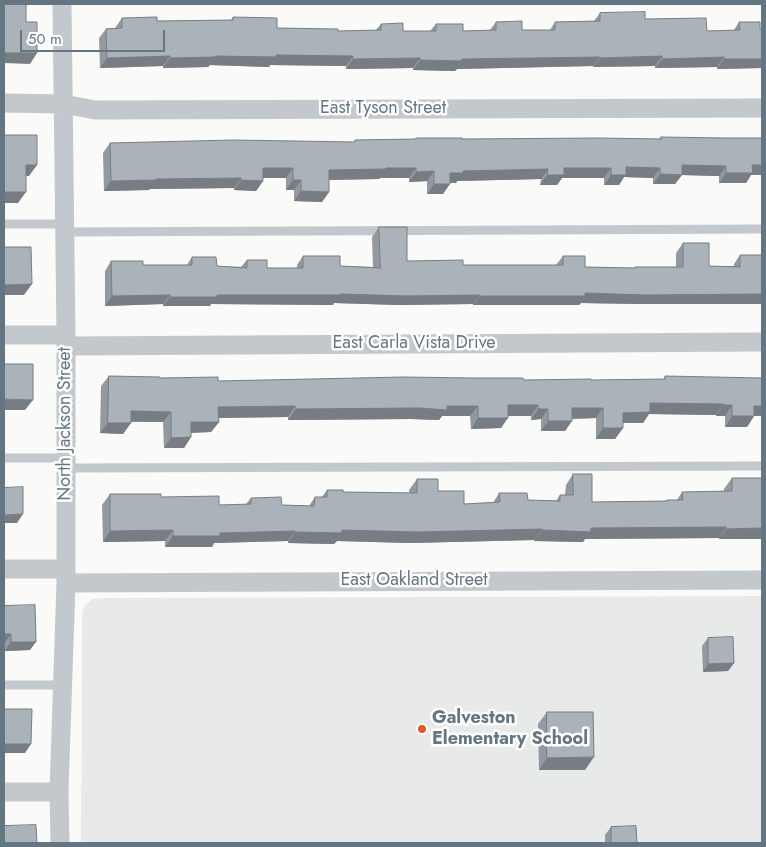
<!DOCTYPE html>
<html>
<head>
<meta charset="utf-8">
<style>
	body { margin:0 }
	#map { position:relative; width:766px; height:847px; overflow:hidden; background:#fafaf8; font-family:Jost,sans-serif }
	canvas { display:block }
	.frame { position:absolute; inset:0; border:5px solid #657683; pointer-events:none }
	.scale { position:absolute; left:20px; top:30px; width:145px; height:22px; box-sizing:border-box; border:2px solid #657683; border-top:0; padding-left:6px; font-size:15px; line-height:18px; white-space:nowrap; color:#657683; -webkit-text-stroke:4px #fff; paint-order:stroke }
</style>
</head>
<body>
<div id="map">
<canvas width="766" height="847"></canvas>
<div class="frame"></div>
<div class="scale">50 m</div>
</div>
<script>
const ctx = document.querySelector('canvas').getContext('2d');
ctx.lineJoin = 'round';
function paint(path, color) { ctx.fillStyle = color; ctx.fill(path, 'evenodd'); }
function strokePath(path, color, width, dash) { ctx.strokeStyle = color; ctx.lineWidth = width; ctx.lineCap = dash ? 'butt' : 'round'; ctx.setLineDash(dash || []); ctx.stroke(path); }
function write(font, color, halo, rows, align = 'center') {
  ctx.font = font + ' Jost,sans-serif'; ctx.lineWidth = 5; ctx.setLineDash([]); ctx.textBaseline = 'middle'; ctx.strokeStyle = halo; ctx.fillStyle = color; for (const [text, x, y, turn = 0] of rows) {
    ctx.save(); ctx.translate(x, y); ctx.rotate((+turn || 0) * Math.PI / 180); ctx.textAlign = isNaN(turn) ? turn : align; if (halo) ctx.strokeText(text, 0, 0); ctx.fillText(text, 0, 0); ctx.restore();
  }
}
paint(new Path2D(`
	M762 596V843H81L82 616 84 607 92 599 106 598Z`), '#e8e9e9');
strokePath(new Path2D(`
	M4 224H65
	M65 232 762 229
	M4 458H66
	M66 468 762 466
	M4 685H63`), '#c3c8cc', 9);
strokePath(new Path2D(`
	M4 103 64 104 95 110 762 108
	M4 335H66
	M66 346 762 342
	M4 569H66
	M66 583 762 580
	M4 792H59
	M60 843 59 792 66 583V335L62 4`), '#c3c8cc', 19);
paint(new Path2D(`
	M600 13 645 19 707 31 734 30 739 22 760 29H762V68L717 69V67L655 68V66L593 67V66L457 69 455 71 413 70V68L346 69V66L270 65 269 67 210 65 208 67 163 68V66L100 68 99 38 106 29 115 28 122 18 157 21 231 20 233 17 277 28 338 31 376 30 381 24 403 31H430L436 24 463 31 490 30 496 22 522 30H550L555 22 594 21Z
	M661 137 762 175H751L746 183H719V176L682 175 675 184H653V178L624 177 619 185H604V178H562L557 185H540L541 179 457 181 456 183H450L443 194H427V181L409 182V178H380L379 179 329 180V192L322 202 294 201V190H286V178H263V181L256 191 234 190V188L150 189 149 190 104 191 103 153 110 143 354 142 355 140 415 139 416 138 462 139H659Z
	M379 227 407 261 463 265H556L563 256 585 267 634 268 635 267H676V253L683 243 709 266H734V264L740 255 762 304H638L581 303 579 305H473V304L399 305 334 303 333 305 211 304 210 306H163V304L105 306V271L111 261 143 265H187L192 257 217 266 241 267 247 260 267 268H297V265L303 256 340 266 373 267 372 237Z
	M109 376 218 381 663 380 665 376 762 416H754L747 427H725V416H716V415L649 414 643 423H623V428L615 439H596V418L572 419 565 431H541V419L531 420V416H508L501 428 471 429 470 416H442L439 420 411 419 288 420V417L219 418V422L211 432 191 433V437L184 448H164L163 422H131L123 434 100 433 101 386Z
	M573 474 592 502 666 501 667 500H677L682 492 724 491V489L732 478H762V539H719V538L585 539 583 542 534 541V540L410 543 337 541 334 544 288 543V541L214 543 212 547H165V541L103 542 102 505 110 494 161 497 219 505 246 504 251 498 282 505 309 506 315 497H322L327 490 343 492 409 493V490L417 479 438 491 464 504 493 503 499 493 528 500 556 501 560 495H565L566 485Z
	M4 606 30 650 5 651Z
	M708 638 734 663 728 671 703 672 702 646Z
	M547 712 585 770H539L538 724Z
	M611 827 637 843H605V835Z`), '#929a9f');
paint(new Path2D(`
	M4 53H37L30 64 4 63Z
	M276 55 353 56 346 66 270 65 269 67 210 65 208 67 163 68 170 58 215 56Z
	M170 56 163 66 100 68 107 58Z
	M662 56 655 66 593 67 600 58Z
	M600 57 593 66 457 69 455 71 413 70 420 60 462 59Z
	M724 57 717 67 655 68 662 59Z
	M420 58 413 68 346 69 353 59Z
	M724 59H762V68L717 69Z
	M26 165H37L29 176H18Z
	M682 165 726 166 719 176 682 175 675 184H653L660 174Z
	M752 165H762V175H751L746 183H719L726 173Z
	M626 167 660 168 653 178 624 177 619 185H604L611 175Z
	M263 168H293L286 178H256Z
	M386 168H416L409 178H380L379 179 322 180 329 170Z
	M564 168H611L604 178H562L557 185H540L547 175Z
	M548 169 541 179 457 181 456 183H443L450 173 463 171Z
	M434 171 427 181 409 182 416 172Z
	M241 178 234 188 150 189 149 190 104 191 111 181 156 179Z
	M241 180 263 181 256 191 234 190Z
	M293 180H301L294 190H286Z
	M434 184H450L443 194H427Z
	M301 191 329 192 322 202 294 201Z
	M4 192H26L18 203H4Z
	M32 284 24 295H4V285Z
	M585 293 762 294V304H638L581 303 579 305H473L480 296Z
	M340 294 480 295 473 304 399 305 334 303 333 305 211 304 210 306H163L170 297 217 295Z
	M170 295 163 304 105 306 112 296Z
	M4 399 33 400 25 410H4Z
	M650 403 724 404 716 415 649 414 643 423H615L623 413Z
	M508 405H538L531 416H500Z
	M724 405H732L725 416H716Z
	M295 406 288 417 211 418 218 407Z
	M447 406H478L470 416H442L439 420 411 419 288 420 296 409Z
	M754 406H762V416H747Z
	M572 408H603L596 418 565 419Z
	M538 409H548L541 419 531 420Z
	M131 411 171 412 163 422 124 421Z
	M732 416H754L747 427H725Z
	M478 418H508L501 428 471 429Z
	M548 421H572L565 431H541Z
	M191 422H219L211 432 183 433Z
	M108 423H131L123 434 100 433Z
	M603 428H623L615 439H596Z
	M191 437 184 448H164L171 438Z
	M23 514 17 523H4V515Z
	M726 527 719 538 585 539 583 542 534 541 542 530 591 528Z
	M762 528V539H719L726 529Z
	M542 529 534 540 410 543 337 541 334 544 288 543 295 532 342 530Z
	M173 530 165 541 103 542 110 531Z
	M295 531 288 541 214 543 212 547H165L173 536 220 533Z
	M4 634H11L5 642H4Z
	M11 642H36L30 650 5 651Z
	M734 663 728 671 703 672 708 664Z
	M4 744H31L25 753H4Z
	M594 757 585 770H539L547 758Z`), '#777d82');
const building = new Path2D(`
	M4 4H26V22H37V53H4Z
	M645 12V19L706 18 707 31 740 30 739 22H760V29H762V59H724V57L662 59V56L600 58V57L462 59V61L420 60V58L353 59V56L276 55V57L215 56V57L170 58V56L107 58 106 29 122 28V18L157 17V21L233 20V17L277 18V28L338 29V31L381 30V24L403 23V31H436V24H463V31L496 30V22L522 21V30H555V22L600 21V13Z
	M4 135H37V165H26V192H4Z
	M661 137 724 138H762V165H752L753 173H726V166L682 165V175L660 174V168L626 167V175H611V168H564V175H547L548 169 463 171V173H450V184H434V171L416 172V168H386V169L329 170V192L301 191V180H293V168H263V181L241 180V178L156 179V180L111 181 110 143 233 140 355 142V140L416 139V138H462V139L598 138 661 139Z
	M379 227H407V261L463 260V265H563V256H585V267L635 268V267H683V243H709V266L740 267V255H762V294L645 295 585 293V296H480V295L406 296 340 294V295H217V297H170V295L112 296 111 261H143V265H192V257H216L217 266 247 268V260H267V268H303V256H340V266L380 268Z
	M4 247H31L32 284 4 285Z
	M4 364H33V400L4 399Z
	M109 376 160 377V378L218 377V381L403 377 473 378H523L524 380 591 379V380L665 379V376L762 378V406H754V416H732V405H724V404L650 403V412L623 413V428H603V408H572V421H548V409H538V405H508V418H478V406H447V410L419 408 296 409 295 406 218 407 219 422H191V437L171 438V412L131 411V423H108Z
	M573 474H592V502L667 501V500H683L682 492 732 491V478H762V528L726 529V527L591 528V532L542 530V529L418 532 342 530V533L295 532V531L220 533V536H173V530L110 531V494H161V497L219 496V505L251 504V498L281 497 282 505 314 506 315 497H327V490H343V492L417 493V479H438V491H464V504L500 502 499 493H527L528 500 560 501V495H573Z
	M23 487V514L4 515V488Z
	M35 605 36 642H11V634H4V606Z
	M733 637 734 663 708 664V638Z
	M4 709H32L31 744H4Z
	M547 712H593L594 757 547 758Z
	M36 825 37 843H4V826Z
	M636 826 637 843H611V827Z`);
paint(building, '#aab3b9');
strokePath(building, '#777d82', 1);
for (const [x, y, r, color] of [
	[422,729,5,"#e4572e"]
]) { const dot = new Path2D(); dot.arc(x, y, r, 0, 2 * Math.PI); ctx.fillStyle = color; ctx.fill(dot); strokePath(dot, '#fff', 2); }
write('18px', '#657683', '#fff', [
	["East Tyson Street",383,109],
	["East Carla Vista Drive",414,344],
	["North Jackson Street",66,424,-90],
	["East Oakland Street",414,581]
]);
write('bold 18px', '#657683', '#fff', [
	["Galveston",432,719],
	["Elementary School",432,740]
], 'left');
</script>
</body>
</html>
